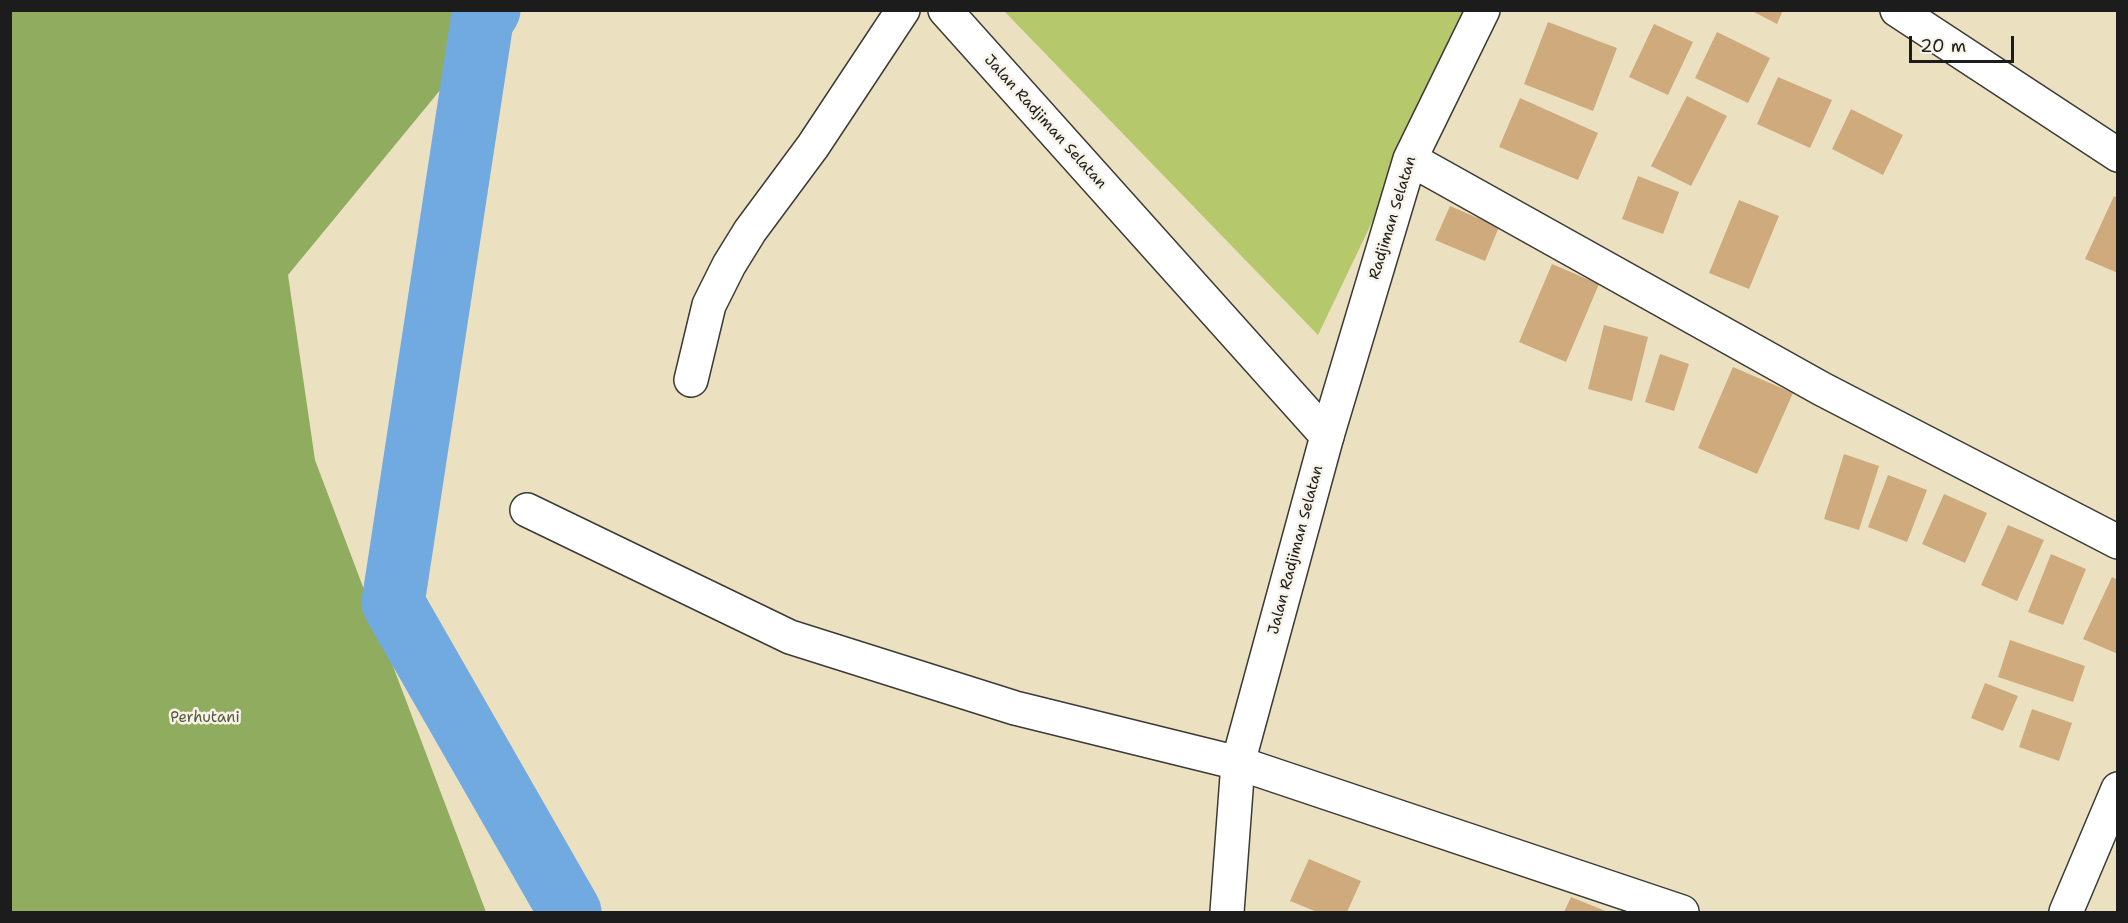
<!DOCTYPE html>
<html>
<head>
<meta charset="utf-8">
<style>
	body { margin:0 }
	#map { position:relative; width:2128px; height:923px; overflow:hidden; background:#ebe1c1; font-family:"Shantell Sans",sans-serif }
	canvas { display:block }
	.frame { position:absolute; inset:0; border:12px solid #1c1c1c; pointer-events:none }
	.scale { position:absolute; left:1909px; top:36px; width:105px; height:27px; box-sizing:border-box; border:3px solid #1c1c1c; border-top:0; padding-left:8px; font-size:18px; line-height:21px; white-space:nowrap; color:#1c1c1c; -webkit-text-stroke:4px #f7f3e8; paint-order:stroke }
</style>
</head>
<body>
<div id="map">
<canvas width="2128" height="923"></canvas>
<div class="frame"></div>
<div class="scale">20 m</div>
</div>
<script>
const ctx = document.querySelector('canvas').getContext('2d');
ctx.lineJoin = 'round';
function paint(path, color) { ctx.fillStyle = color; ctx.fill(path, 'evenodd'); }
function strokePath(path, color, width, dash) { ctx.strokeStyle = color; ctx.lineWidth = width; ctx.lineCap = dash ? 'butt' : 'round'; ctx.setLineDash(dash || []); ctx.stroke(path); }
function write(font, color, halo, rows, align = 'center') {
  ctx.font = font + ' "Shantell Sans",sans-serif'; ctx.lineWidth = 5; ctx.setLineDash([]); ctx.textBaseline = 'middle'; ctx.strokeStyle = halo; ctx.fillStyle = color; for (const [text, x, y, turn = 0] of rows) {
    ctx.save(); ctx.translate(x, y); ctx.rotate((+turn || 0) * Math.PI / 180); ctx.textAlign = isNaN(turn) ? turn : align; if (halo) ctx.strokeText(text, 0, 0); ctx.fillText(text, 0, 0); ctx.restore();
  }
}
paint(new Path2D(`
	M1004 11H1473L1318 335Z`), '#b5c86b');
paint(new Path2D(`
	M10 11H466L446 83 288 275 315 460 486 912H11Z`), '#90ac5f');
strokePath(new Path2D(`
	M489 10 482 21 393 603 570 912`), '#71aae0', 63);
paint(new Path2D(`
	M1750 10H1783L1777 24Z
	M1548 22 1617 48 1593 111 1524 84Z
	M1654 24 1693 42 1668 95 1629 77Z
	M1717 32 1770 58 1748 103 1695 78Z
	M1778 77 1832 100 1810 148 1757 124Z
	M1687 96 1727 116 1691 186 1651 166Z
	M1520 98 1598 133 1578 180 1499 147Z
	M1851 109 1903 135 1883 175 1832 149Z
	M1638 176 1679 192 1663 234 1622 219Z
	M2114 196 2118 198V273L2085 259Z
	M1739 200 1779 216 1749 289 1709 273Z
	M1450 206 1499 227 1485 261 1435 240Z
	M1552 264 1599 284 1566 362 1519 342Z
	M1604 325 1648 337 1632 401 1588 389Z
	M1660 354 1689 364 1674 411 1645 402Z
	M1733 367 1793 393 1757 474 1698 448Z
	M1844 454 1879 466 1859 530 1824 519Z
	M1888 475 1927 490 1907 542 1868 527Z
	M1944 494 1987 513 1965 563 1922 544Z
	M2008 525 2044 540 2017 601 1981 585Z
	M2051 554 2086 569 2063 625 2028 612Z
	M2112 577 2118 580V654L2083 639Z
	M2010 640 2085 666 2073 702 1998 677Z
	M1985 683 2018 696 2003 731 1971 718Z
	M2032 709 2072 723 2059 761 2019 747Z
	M1309 859 1361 881 1347 912H1317L1290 901Z
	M1571 897 1608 912H1564Z`), '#cfaa7c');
const minor = new Path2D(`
	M1897 10 2118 155
	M1410 159 1822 389 2118 542
	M691 380 709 305 729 265 750 231 813 146 903 10
	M1327 436 1410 159 1483 10
	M527 510 790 637 1015 708 1238 763 1227 912
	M2066 912 2118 789`);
const tertiary = new Path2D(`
	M945 10 1327 436 1238 763 1682 912`);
strokePath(minor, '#3b3a35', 36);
strokePath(tertiary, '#3b3a35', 36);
strokePath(minor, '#fff', 33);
strokePath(tertiary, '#fff', 33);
write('15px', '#1c1c1c', '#f7f3e8', [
	["Jalan Radjiman Selatan",1045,122,48],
	["Radjiman Selatan",1393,218,-73],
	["Jalan Radjiman Selatan",1296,550,-75]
]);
write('15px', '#525838', '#f7f3e8', [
	["Perhutani",205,718]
]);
</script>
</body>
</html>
